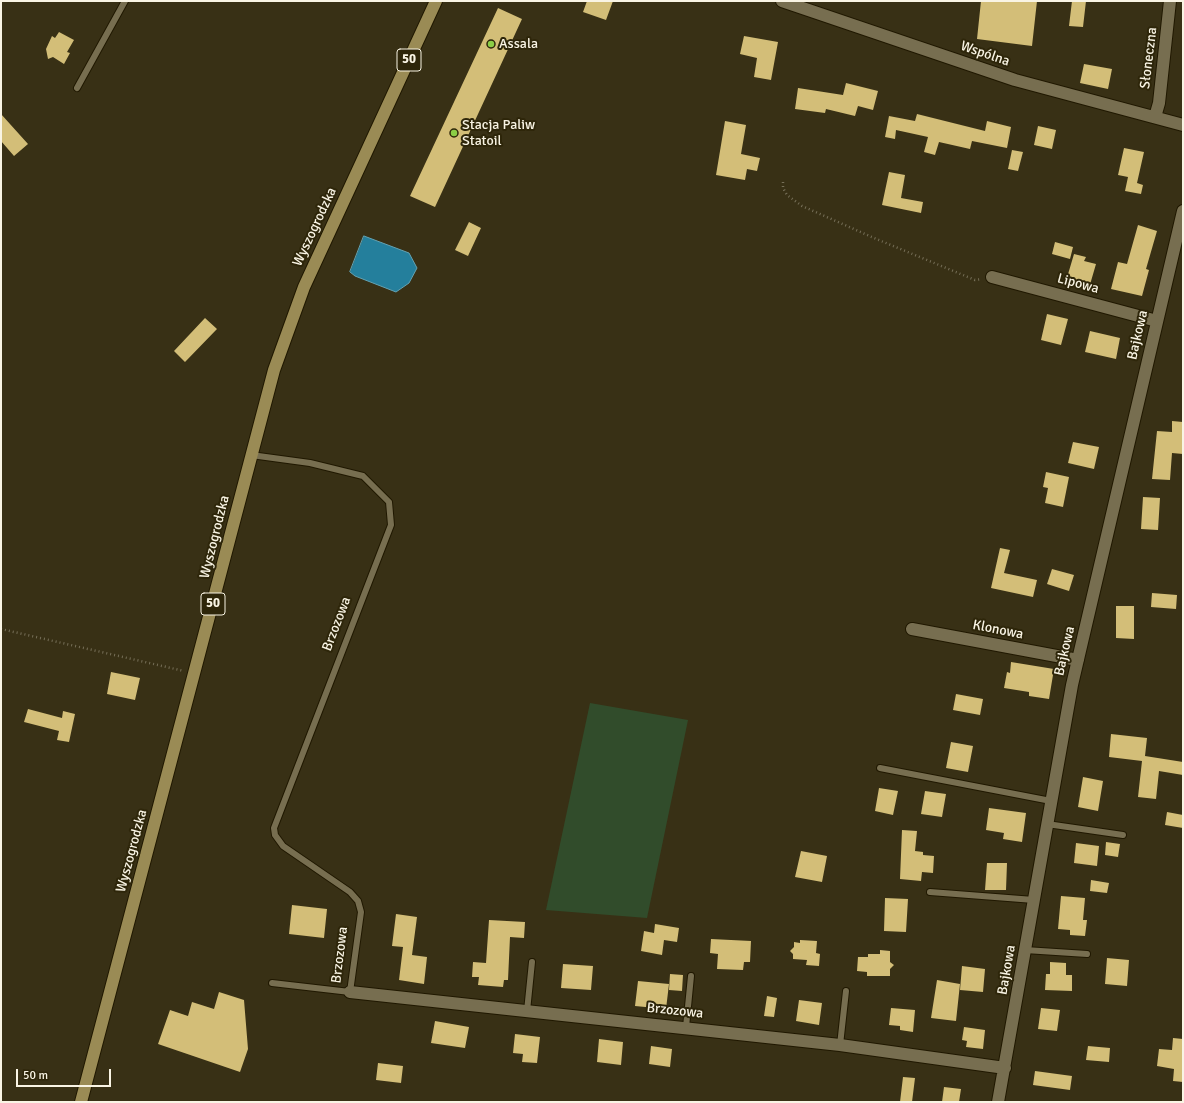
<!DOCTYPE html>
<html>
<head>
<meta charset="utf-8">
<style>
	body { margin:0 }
	#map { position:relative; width:1184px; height:1103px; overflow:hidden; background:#383015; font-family:Signika,sans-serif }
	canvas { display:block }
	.frame { position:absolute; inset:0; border:2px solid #f9f4e4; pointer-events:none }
	.scale { position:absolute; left:16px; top:1069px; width:95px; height:18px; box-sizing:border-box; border:2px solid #f9f4e4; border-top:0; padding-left:5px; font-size:12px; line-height:14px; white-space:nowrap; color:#f9f4e4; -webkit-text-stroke:3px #2e260a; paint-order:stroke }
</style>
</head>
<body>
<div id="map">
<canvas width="1184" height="1103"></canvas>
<div class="frame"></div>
<div class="scale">50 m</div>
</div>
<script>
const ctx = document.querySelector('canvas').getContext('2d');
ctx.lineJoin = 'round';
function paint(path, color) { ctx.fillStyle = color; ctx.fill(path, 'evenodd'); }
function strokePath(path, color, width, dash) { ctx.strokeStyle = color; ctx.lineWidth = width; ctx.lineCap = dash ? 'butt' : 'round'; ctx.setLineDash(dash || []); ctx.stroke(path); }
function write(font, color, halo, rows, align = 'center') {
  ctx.font = font + ' Signika,sans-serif'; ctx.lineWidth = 4; ctx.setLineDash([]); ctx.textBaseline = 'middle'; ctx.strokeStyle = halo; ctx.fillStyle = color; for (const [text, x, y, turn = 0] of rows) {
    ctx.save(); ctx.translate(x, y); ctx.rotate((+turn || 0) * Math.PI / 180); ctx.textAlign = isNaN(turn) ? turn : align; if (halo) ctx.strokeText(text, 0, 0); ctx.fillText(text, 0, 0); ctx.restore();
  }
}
paint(new Path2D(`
	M590 703 688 720 647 918 546 910Z`), '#314c2b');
const water = new Path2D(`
	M364 236 409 253 417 268 409 283 396 292 355 276 350 272Z`);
paint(water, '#247f9c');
strokePath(water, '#64a2b2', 1);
paint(new Path2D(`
	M587 1H613L606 20 583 12Z
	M981 1H1037L1032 46 977 39Z
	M1072 1H1086L1083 27 1069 26Z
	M498 8 522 19 435 207 410 196Z
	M59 32 74 40 67 52 70 53 64 64 53 57 48 59 46 49 52 36 55 38Z
	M744 36 778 42 771 80 754 77 757 58 740 54Z
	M1084 64 1112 69 1108 89 1080 83Z
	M846 83 878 91 873 110 858 106 855 116 826 109 825 113 795 109 798 88 843 95Z
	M1 114 28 144 14 156 1 141Z
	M917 114 985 131 987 121 1011 127 1007 148 972 141 970 149 939 142 935 155 924 152 928 137 896 130 895 139 885 137 889 116 915 121Z
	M725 121 746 125 741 154 760 158 757 171 747 169 745 180 716 175Z
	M1038 126 1056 130 1052 149 1034 145Z
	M1124 148 1144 152 1137 183 1143 185 1141 194 1125 191 1128 177 1118 175Z
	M1012 150 1023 152 1018 171 1008 169Z
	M889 172 905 175 901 198 923 202 921 213 882 205Z
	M469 222 481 228 468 256 455 250Z
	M1138 225 1157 231 1146 269 1149 270 1142 296 1111 289 1118 262 1127 264Z
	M1055 242 1073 247 1070 259 1052 254Z
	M1074 254 1086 257 1084 261 1096 264 1089 288 1066 281Z
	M1047 314 1068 319 1061 345 1041 340Z
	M205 318 217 329 185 362 174 351Z
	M1090 331 1120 338 1116 359 1085 352Z
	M1172 421 1183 422V454L1172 453 1170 480 1152 479 1157 431 1172 432Z
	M1073 442 1099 447 1094 469 1068 463Z
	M1046 472 1069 477 1063 507 1045 503 1048 488 1043 487Z
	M1143 497 1160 498 1158 530 1141 529Z
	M1000 548 1010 550 1004 573 1037 580 1033 597 991 588Z
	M1052 569 1074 575 1069 591 1047 584Z
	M1152 593 1177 595 1176 609 1151 607Z
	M1116 606H1134V639L1116 638Z
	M1011 662 1054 669 1049 699 1029 696V692L1004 688 1007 672 1010 673Z
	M111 672 140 678 135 700 107 694Z
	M956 694 983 699 980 715 953 710Z
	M28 709 62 718 63 711 75 714 69 742 57 740 59 731 24 722Z
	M1111 734 1147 738 1145 756 1183 762V775L1159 771 1156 799 1138 797 1142 761 1109 757Z
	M951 742 973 746 968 772 946 768Z
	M1083 777 1103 781 1098 811 1078 807Z
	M879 788 898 791 893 815 875 811Z
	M925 791 946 794 942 817 921 814Z
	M989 808 1026 813 1022 842 1003 839 1004 833 986 830Z
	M1167 812 1183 815V828L1165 825Z
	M902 830 917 831 915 851 923 852V855L934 856 933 873 922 872 921 881 900 879Z
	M1106 842 1120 844 1118 857 1105 855Z
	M1076 843 1099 846 1097 866 1074 863Z
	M801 851 827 856 822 882 795 877Z
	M987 863H1007L1006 890H985Z
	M1091 880 1109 883 1107 893 1090 891Z
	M1061 896 1085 898 1083 920H1087L1085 936 1070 935V930L1058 929Z
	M885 898 908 899 906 932 884 931Z
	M292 905 327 909 324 938 289 934Z
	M396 914 417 917 412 955 427 957 424 984 399 980 403 947 392 946Z
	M489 920 525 922 524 938 510 937 508 980H504L503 987 478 985 479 977H472L473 962 486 963Z
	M655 924 679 928 677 942 664 940 662 955 641 951 644 931 654 933Z
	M711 939 751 941 750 962H744L743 970 717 969 718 954 710 953Z
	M800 940 817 941 816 953 820 954 819 966 806 965 807 960 793 959V954L790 951 794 947V942L800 943Z
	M880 950 890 951V962L894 965 890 969V976H867V972L857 971 858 957H868V954H880Z
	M1107 958 1129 960 1127 986 1105 984Z
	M1050 962 1066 963V975H1072V991L1045 990 1046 974H1050Z
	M563 964 593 966 591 990 561 988Z
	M962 966 985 969 983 992 960 990Z
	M670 974 683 975 682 991 669 990Z
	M937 980 960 984 956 1021 931 1018Z
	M638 981 669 984 666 1009 635 1006Z
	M219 992 244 1000 248 1049 240 1072 158 1044 170 1010 188 1016 192 1002 214 1009Z
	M767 996 777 998 774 1017 764 1016Z
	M799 1000 822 1003 819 1025 796 1021Z
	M891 1008 915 1010 913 1032 900 1030V1026L889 1025Z
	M1041 1008 1060 1010 1057 1031 1038 1029Z
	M435 1021 469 1027 465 1048 431 1043Z
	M964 1027 985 1030 983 1049 966 1047 967 1041 962 1040Z
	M515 1034 540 1037 537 1063 522 1062 523 1054 513 1053Z
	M1173 1038 1183 1039V1082L1173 1081 1174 1069 1157 1066 1159 1049 1172 1050Z
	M599 1039 623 1042 621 1065 597 1062Z
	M651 1046 672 1049 670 1067 649 1064Z
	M1088 1046 1110 1048 1109 1062 1086 1060Z
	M378 1063 403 1066 401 1083 376 1080Z
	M1035 1071 1072 1076 1070 1090 1033 1085Z
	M903 1077 915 1078 912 1102H900Z
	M944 1087 961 1089 959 1102H942Z`), '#d3be78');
const lane = new Path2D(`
	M77 88 125 1
	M251 455 310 463 363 476 389 502 391 525 274 828 275 835 283 846 350 892 358 901 361 912 350 992 272 983
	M880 768 1051 801
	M1047 824 1123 835
	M930 892 1034 900
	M1025 950 1087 954
	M527 1011 532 962
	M686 1027 691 976
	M840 1045 846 991`);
const street = new Path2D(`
	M782 1 1015 80 1183 125
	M1155 117 1159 103 1170 1
	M992 277 1157 321
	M912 629 1078 660
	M350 992 840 1045 1005 1068
	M998 1102 1072 685 1183 211`);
const primary = new Path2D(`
	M81 1102 274 370 304 287 436 1`);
strokePath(lane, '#201800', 8);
strokePath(street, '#201800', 14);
strokePath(primary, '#201800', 14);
strokePath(new Path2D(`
	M783 182V188L787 195 802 206 874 238 975 280 982 279
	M1 629 184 671`), '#766f58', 2.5, [1, 3]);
strokePath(lane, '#776e50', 6);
strokePath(street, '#776e50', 12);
strokePath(primary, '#9a8b55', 12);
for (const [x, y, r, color] of [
	[491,44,4,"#8bce46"],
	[454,133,4,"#8bce46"]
]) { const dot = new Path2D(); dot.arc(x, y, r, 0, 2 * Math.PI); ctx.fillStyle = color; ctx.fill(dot); strokePath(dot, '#2e260a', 1.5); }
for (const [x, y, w] of [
	[409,60,24],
	[213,604,24]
]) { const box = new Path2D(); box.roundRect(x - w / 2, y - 11, w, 22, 3); ctx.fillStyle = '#2e260a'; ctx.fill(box); strokePath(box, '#f9f4e4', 1); }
write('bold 13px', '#f9f4e4', null, [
	["50",409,60],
	["50",213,604]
]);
write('14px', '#f9f4e4', '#2e260a', [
	["Assala",499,44],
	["Stacja Paliw",462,125],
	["Statoil",462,141]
], 'left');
write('14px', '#f9f4e4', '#2e260a', [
	["Wspólna",985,54,19],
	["Słoneczna",1149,58,-83],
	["Wyszogrodzka",315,227,-65],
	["Lipowa",1078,284,15],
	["Bajkowa",1138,335,-77],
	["Wyszogrodzka",215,537,-76],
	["Brzozowa",337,624,-69],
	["Klonowa",998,630,11],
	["Bajkowa",1065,651,-77],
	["Wyszogrodzka",132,851,-75],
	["Brzozowa",340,955,-83],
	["Bajkowa",1007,970,-80],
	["Brzozowa",675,1011,6]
]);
</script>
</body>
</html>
